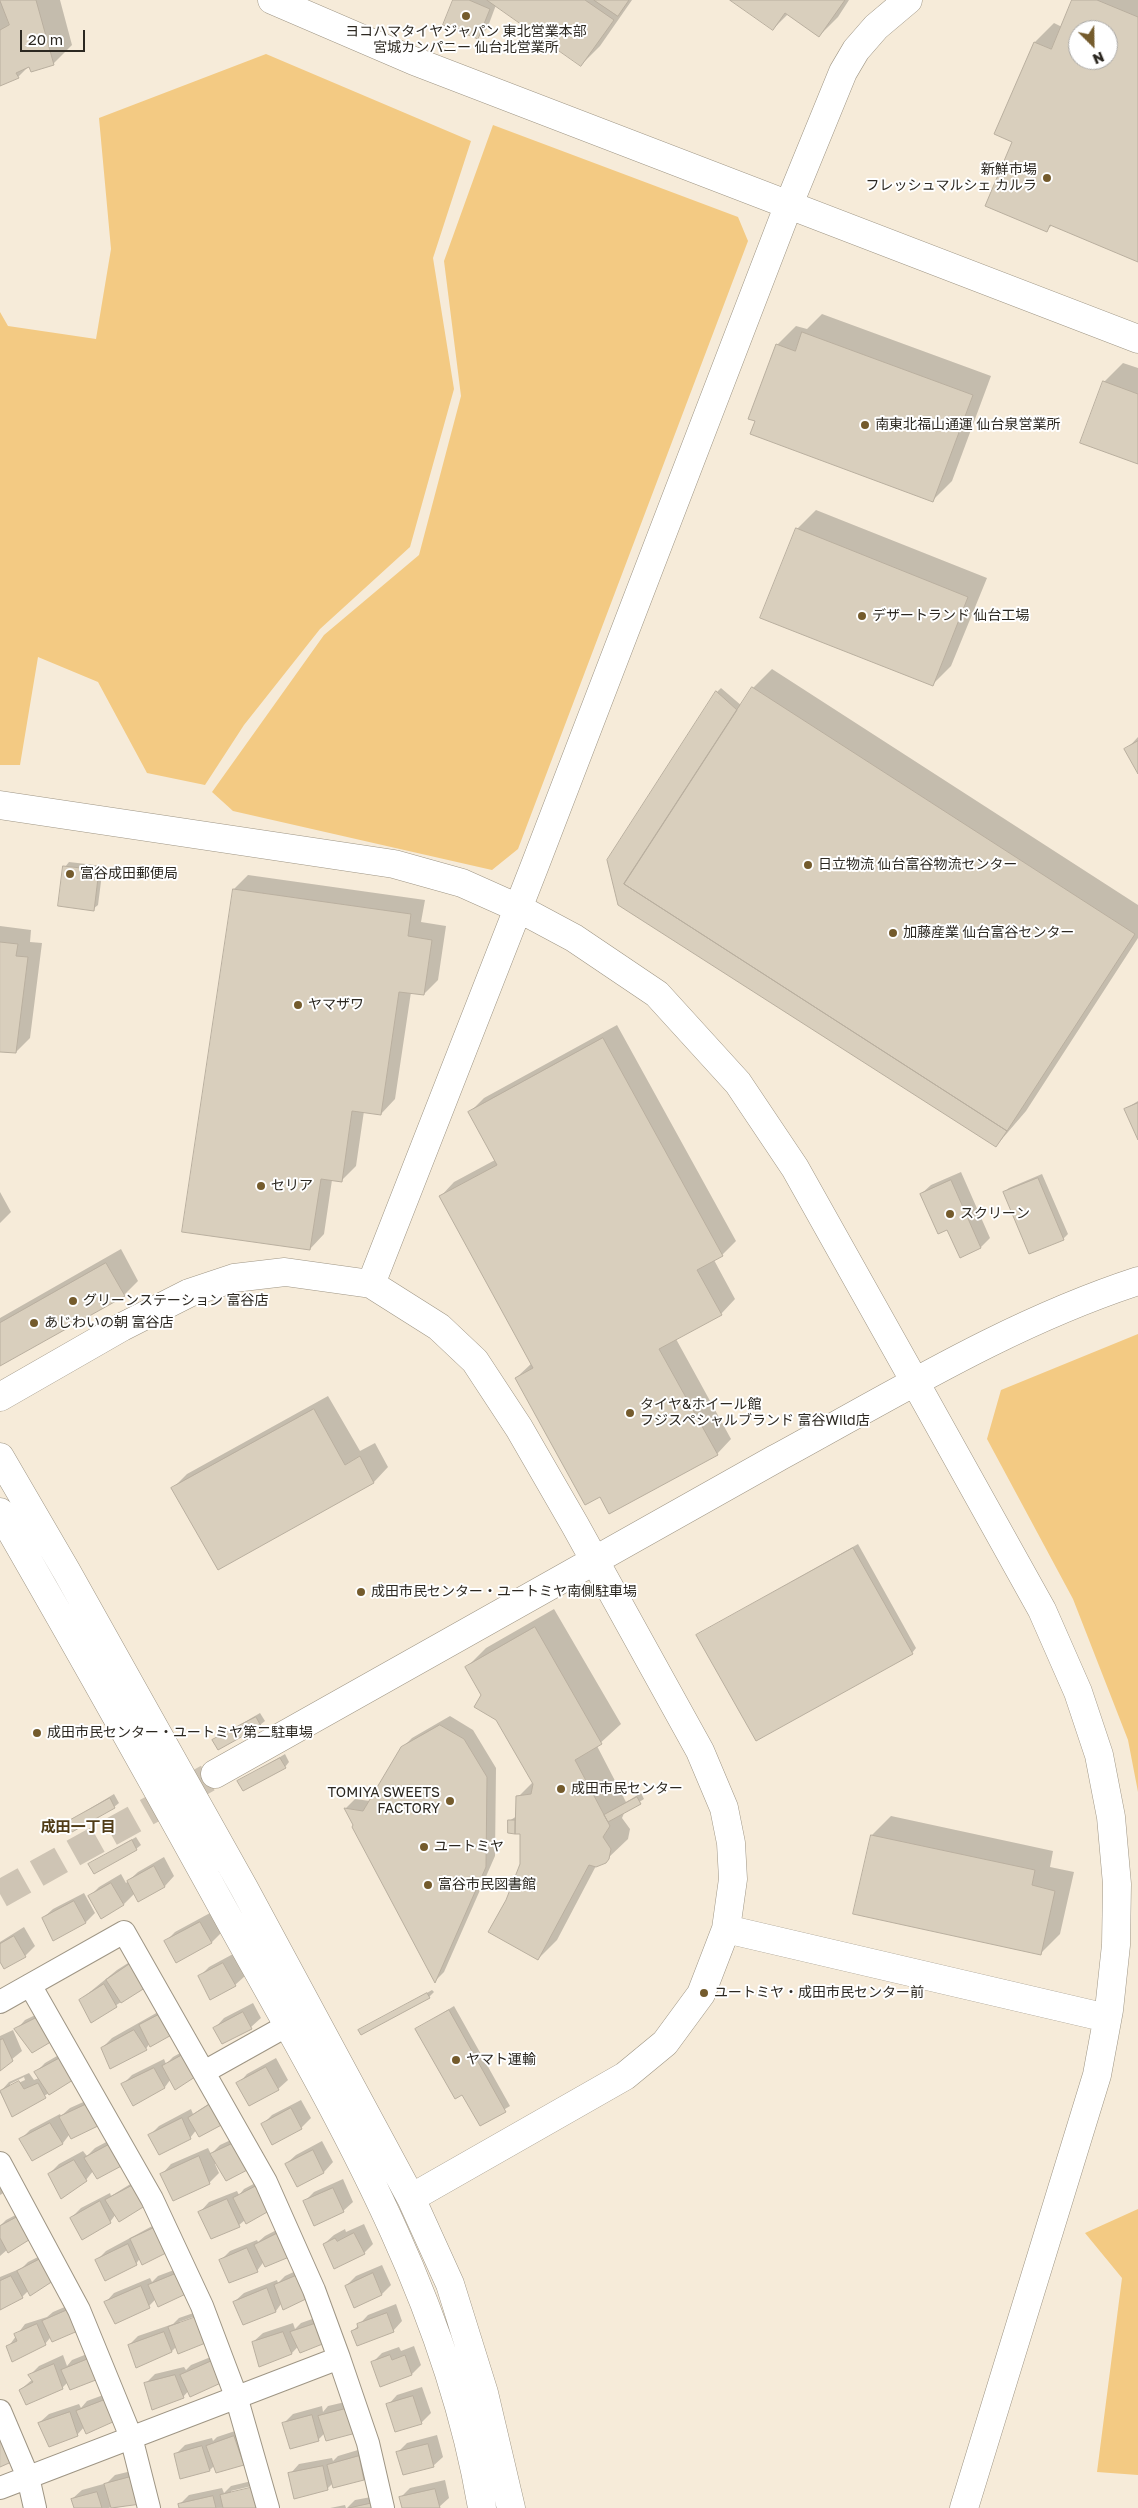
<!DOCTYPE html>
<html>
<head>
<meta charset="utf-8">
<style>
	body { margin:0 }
	#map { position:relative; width:1138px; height:2508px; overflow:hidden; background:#f6ebd9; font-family:"Golos Text",sans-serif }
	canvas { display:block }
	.north { position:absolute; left:1068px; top:20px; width:50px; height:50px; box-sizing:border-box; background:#fff; border:1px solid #aba9a6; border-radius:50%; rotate:157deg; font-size:14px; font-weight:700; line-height:20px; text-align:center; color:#2c2821 }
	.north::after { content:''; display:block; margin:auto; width:18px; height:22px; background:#745b2c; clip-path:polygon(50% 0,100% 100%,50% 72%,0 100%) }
	.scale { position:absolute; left:20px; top:30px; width:65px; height:22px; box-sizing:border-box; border:2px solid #2c2821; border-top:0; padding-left:6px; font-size:15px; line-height:18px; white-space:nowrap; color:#2c2821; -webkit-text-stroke:4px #fff; paint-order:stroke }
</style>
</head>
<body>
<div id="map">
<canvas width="1138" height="2508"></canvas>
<div class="north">N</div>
<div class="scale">20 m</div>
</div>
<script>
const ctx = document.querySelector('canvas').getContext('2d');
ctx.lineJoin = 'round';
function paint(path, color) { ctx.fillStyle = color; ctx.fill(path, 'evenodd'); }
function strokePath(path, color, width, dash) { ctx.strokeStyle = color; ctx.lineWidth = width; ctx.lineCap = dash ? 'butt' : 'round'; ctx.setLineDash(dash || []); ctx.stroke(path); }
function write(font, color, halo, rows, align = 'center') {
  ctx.font = font + ' "Golos Text","Noto Sans JP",sans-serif'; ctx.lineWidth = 4; ctx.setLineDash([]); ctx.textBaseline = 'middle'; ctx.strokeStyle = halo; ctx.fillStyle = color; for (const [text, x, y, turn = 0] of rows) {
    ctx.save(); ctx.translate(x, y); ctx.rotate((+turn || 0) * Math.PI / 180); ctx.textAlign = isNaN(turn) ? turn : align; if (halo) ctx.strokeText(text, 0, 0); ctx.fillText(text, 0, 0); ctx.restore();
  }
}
paint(new Path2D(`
	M266 54 471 141 433 258 454 389 410 547 320 629 244 725 205 785 147 773 98 682 38 657 20 765H0V312L8 326 96 339 111 249 99 118Z
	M493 125 738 217 748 241 518 849 492 870 233 811 212 792 324 635 419 555 461 396 444 261Z
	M1138 1334V1792L1128 1740 1073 1599 987 1439 1001 1390Z
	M1138 2209V2475L1097 2472 1122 2278 1085 2233Z`), '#f3ca83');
paint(new Path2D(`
	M0 0H60L72 45 53 64 29 66 18 77 0 85Z
	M455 0H632L600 46 581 65 496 5 487 29 477 38Z
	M732 0H849L838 17 819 36 788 14 773 29Z
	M1074 0H1138V261L1052 225 1047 230 1014 141 996 134 1035 42 1054 23 1062 27ZM1078 30H1108V60H1078Z
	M822 314 991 376 952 481 933 500 757 420 777 345 796 326 807 329Z
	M1123 363 1138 368V463L1104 382Z
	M816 510 987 578 951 666 932 685 797 529Z
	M772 669 1138 905V938L1026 1111 996 1146 619 904 608 861 717 692 721 688 742 706 753 688Z
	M1138 737V771L1126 750Z
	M69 862 103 866 98 905 93 909 65 867Z
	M248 875 425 900 421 922 446 926 438 980 424 994 411 992 395 1099 381 1114 364 1111 356 1166 341 1181 332 1180 324 1234 310 1249 234 889Z
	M0 926 31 930 30 942 42 943 30 1038 16 1052 0 1050Z
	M617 1025 736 1241 722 1255 714 1260 735 1299 721 1314 676 1339 731 1439 717 1454 600 1495 516 1378 532 1363 440 1197 454 1182 495 1160 469 1113 484 1098Z
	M1138 1101V1137L1125 1109Z
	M961 1172 990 1238 981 1247 948 1228 921 1194 931 1185Z
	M1042 1174 1068 1234 1063 1239 1004 1192 1009 1188Z
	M0 1192 11 1212 0 1223Z
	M121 1249 138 1281 124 1295 0 1365V1318Z
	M328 1396 360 1451 375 1443 388 1467 374 1482 218 1569 173 1488 187 1474Z
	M858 1544 916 1648 912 1653 698 1635Z
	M554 1609 621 1724 597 1746 626 1802 641 1793 644 1799 625 1811 622 1818 630 1829 628 1839 608 1858 597 1864 557 1940 538 1959 507 1900 521 1865 522 1832H509V1821L517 1816 518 1797 533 1782 467 1667 486 1648Z
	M260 1713 265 1721 260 1725 214 1740Z
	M450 1716 473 1730 496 1768 495 1856 444 1972 435 1981 346 1808 355 1799 370 1801 402 1748 412 1738Z
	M285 1754 289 1762 285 1767 239 1782Z
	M114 1794 119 1803 114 1807 68 1822Z
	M891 1816 1053 1851 1050 1867 1074 1872 1060 1934 1041 1953 872 1835Z
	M136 1837 141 1845 136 1849 90 1864Z
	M164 1857 174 1876 165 1886 139 1900 135 1893 124 1904 89 1897 99 1887 121 1874 126 1883 138 1872Z
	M84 1893 95 1913 86 1922 54 1939 43 1918 53 1909Z
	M210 1913 221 1933 212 1942H165L175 1932Z
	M24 1927 35 1946 25 1956 4 1967 0 1960V1942Z
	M144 1953 147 1985 92 2021 80 2000 117 1970Z
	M233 1954 245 1976 235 1985 199 1977 209 1967Z
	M432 1990 434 1992 429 1997 360 2031Z
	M174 2003 146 2049 102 2048 112 2038Z
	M253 2003 261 2018 251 2027 215 2028 224 2018Z
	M454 2006 510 2106 480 2124 463 2093 417 2029Z
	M50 2008 62 2030H16L25 2020Z
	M13 2030 22 2051 0 2069V2036Z
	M196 2044 165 2087 123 2084 132 2075 164 2059 166 2064 173 2057Z
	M69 2049 49 2093 12 2115 0 2092 9 2082 29 2073 34 2080 39 2078 36 2072 45 2063ZM24 2077 25 2080 10 2087V2084Z
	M276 2058 288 2080 278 2089 249 2105 238 2084 247 2074Z
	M225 2093 190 2138 150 2135 159 2126 191 2109 193 2114Z
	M99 2095 63 2143 21 2139 30 2130 60 2114 61 2116 70 2108Z
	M301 2100 311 2118 301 2128 272 2144 262 2125 272 2115Z
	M248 2132 215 2164 219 2173 209 2183 162 2174 171 2164 208 2148 211 2154 220 2145Z
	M123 2133 86 2180 49 2174 59 2164 83 2151 87 2156 95 2148Z
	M322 2141 333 2162 324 2172 297 2185 286 2164 296 2155Z
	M0 2160 7 2191 0 2195Z
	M145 2175 110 2222 71 2218 81 2208 110 2193 111 2196Z
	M269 2176 245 2220 239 2225 212 2238 200 2212 209 2202 237 2191 239 2195 244 2189Z
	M343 2179 353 2202 343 2211 304 2202 314 2192Z
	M31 2207 8 2249 0 2256V2226L6 2220Z
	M169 2217 136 2264 97 2260 106 2251Z
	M292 2222 257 2271 230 2282 221 2260 230 2251 257 2240 258 2242 265 2236Z
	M364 2224 373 2244 364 2253 324 2244 334 2235 345 2229 346 2232Z
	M54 2249 29 2290 22 2297 0 2309V2277L22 2268 28 2262Z
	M190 2264 149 2306 105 2303 114 2293 150 2278 152 2282 158 2276Z
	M309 2265 276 2311 234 2302 244 2293 277 2280 278 2283 285 2276Z
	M382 2265 391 2285 382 2294 355 2306 346 2286 356 2276Z
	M81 2300 45 2344 8 2347 25 2324 47 2317 53 2312Z
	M396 2304 402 2321 393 2331H353L368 2315Z
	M208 2308 217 2332 208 2341 179 2353 177 2346 172 2351 137 2366 129 2345 138 2336 173 2324 179 2318ZM204 2313 205 2315 179 2324V2322Z
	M329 2313 292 2353 253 2342 263 2333 293 2323 295 2329 301 2323Z
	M414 2346 421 2365 412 2374 381 2386 373 2362 382 2353 399 2347 401 2351Z
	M102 2348 62 2388 20 2390 33 2379 30 2375 39 2366 63 2355 67 2366 72 2360Z
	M223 2352 183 2397 145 2384 155 2374 184 2367 186 2370 191 2365Z
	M422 2387 431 2413 421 2423 388 2405 397 2395Z
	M117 2390 77 2435 39 2423 49 2414 79 2404 81 2408 87 2401Z
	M358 2399 318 2440 284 2423 293 2414 322 2406 323 2412 328 2406Z
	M244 2428 252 2455 243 2464 214 2466 210 2470 175 2455 185 2445 212 2438 213 2441 217 2437Z
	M437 2435 443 2457 433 2466 398 2452 407 2443Z
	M368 2447 373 2470 363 2479 333 2483 327 2489 290 2474 299 2464 332 2458 333 2461 338 2456Z
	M144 2468 141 2503 114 2508 112 2506 109 2508H75L72 2499 82 2490 107 2483 115 2475Z
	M264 2478 255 2508H181L180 2504 189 2495 222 2488 224 2493 231 2486ZM260 2484 261 2487 231 2494V2491Z
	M445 2480 449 2498 439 2507 403 2508 401 2497 410 2488Z
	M382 2495 385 2508H347L355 2500Z
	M345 2505 346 2508H330Z`), '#0003');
const building = new Path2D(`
	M0 0H36L54 65 31 72 29 67 16 73 19 78 0 86V30L9 25Z
	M453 0H469L490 9 478 39 443 25Z
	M487 0H585L614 20 581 66Z
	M594 0H629L618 16Z
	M730 0H845L819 37 785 13 773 30Z
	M1072 0H1097L1138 17V262L1050 225 1047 232 985 206 1012 142 994 134 1034 42 1051 49ZM1078 30H1108V60H1078Z
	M802 332 973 395 933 502 750 434 755 421 748 419 776 344 795 351Z
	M1103 381 1138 394V464L1080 443Z
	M796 528 968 597 933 686 760 618Z
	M752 687 1135 934 1007 1131 624 884Z
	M716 691 737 710 624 884 1007 1131 996 1147 618 905 607 860Z
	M1138 741V774L1124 749Z
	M63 866 99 870 94 911 58 906Z
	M233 889 411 914 408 936 432 940 424 995 399 992 381 1115 352 1111 342 1182 321 1179 310 1250 182 1232Z
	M0 942 18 944 16 956 28 957 16 1053 0 1052Z
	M603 1038 723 1256 697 1270 722 1315 659 1349 718 1455 609 1514 600 1497 585 1505 515 1378 533 1368 439 1196 497 1165 468 1112Z
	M1138 1103V1140L1124 1109Z
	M1038 1178 1064 1240 1029 1254 1003 1192Z
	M951 1180 981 1248 960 1258 947 1230 938 1234 920 1194Z
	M106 1263 125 1296 0 1366V1323Z
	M314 1409 345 1465 360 1456 374 1483 218 1570 171 1488Z
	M853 1548 913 1654 756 1741 696 1635Z
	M535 1627 602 1744 575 1760 610 1826 603 1837 611 1849 609 1859 606 1863 596 1867 589 1865 538 1960 488 1932 506 1900 520 1864V1834H515L516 1796 531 1794 533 1784 496 1720 474 1707 481 1695 465 1667Z
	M256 1717 261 1726 218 1750 212 1740Z
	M440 1725 464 1739 487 1777 486 1867 435 1983 352 1827 353 1825 344 1808 363 1811 401 1747Z
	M280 1758 286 1768 243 1791 237 1781Z
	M637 1797 641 1804 608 1822 604 1815Z
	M110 1798 115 1808 72 1832 67 1822Z
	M508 1820H515V1834L508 1833Z
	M871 1835 1035 1870 1032 1885 1055 1891 1041 1955 853 1914Z
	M132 1840 137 1850 94 1874 88 1864Z
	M154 1866 165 1887 138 1902 127 1881Z
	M111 1883 124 1905 101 1919 88 1896Z
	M74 1901 86 1923 53 1941 42 1918Z
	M200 1922 212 1943 176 1963 164 1941Z
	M14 1936 26 1957 4 1969 0 1962V1944Z
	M134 1961 148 1986 121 2003 106 1980Z
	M223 1963 236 1986 210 2000 198 1976Z
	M104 1984 117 2007 91 2023 79 2000Z
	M427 1993 430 1998 361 2035 358 2030Z
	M449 2010 506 2112 480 2126 462 2095 455 2099 415 2029Z
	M164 2012 175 2033 150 2047 139 2025Z
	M243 2012 252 2029 222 2044 213 2028Z
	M40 2016 54 2040 32 2053 14 2029Z
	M134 2030 147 2050 110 2069 101 2048Z
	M3 2039 13 2061 0 2071V2040Z
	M186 2053 198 2075 175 2090 162 2066Z
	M60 2058 73 2080 49 2095 34 2072Z
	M266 2067 279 2090 249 2106 236 2083Z
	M154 2068 165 2088 133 2106 121 2084Z
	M19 2081 24 2089 38 2083 46 2098 12 2117 0 2091Z
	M215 2101 227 2122 199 2137 188 2118Z
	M89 2103 102 2124 71 2139 59 2117Z
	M291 2108 302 2129 272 2145 261 2124Z
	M182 2118 191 2139 159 2155 148 2135Z
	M50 2123 63 2144 32 2161 19 2139Z
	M238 2141 253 2167 226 2181 210 2154Z
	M114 2142 125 2164 97 2179 84 2158Z
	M313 2150 324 2173 297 2187 285 2164Z
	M199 2156 210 2184 173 2201 160 2174Z
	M74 2160 87 2181 61 2199 48 2174Z
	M135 2184 148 2204 119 2222 105 2200Z
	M260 2184 269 2211 246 2224 233 2198Z
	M333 2188 344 2212 314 2226 303 2201Z
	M227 2199 240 2227 211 2239 198 2212Z
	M100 2201 111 2223 82 2240 70 2218Z
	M21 2215 32 2238 8 2253 0 2238V2226Z
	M160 2225 172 2250 142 2265 130 2239Z
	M282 2231 294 2255 265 2267 254 2245Z
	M354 2233 365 2254 334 2269 323 2244 335 2238 337 2241Z
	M128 2244 137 2265 105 2281 95 2260Z
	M247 2248 258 2272 229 2283 219 2260Z
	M44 2257 56 2279 30 2296 17 2271Z
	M180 2272 190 2292 158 2307 148 2285Z
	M373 2273 382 2295 354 2308 345 2286Z
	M300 2274 308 2298 283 2310 274 2285Z
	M11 2276 23 2298 0 2310V2281Z
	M141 2286 150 2308 115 2324 104 2302Z
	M267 2288 276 2312 243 2325 233 2302Z
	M72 2308 80 2330 52 2342 42 2321Z
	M387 2313 394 2332 357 2346 351 2331 358 2328 357 2324Z
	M199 2316 208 2342 178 2354 168 2327Z
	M320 2322 325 2343 300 2353 290 2332Z
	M37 2324 46 2345 12 2362 6 2346 17 2341 14 2334Z
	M164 2332 172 2352 136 2368 128 2345Z
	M283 2332 292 2354 259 2367 252 2342Z
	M390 2355 392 2360 405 2355 412 2375 380 2387 371 2362Z
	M93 2357 101 2378 70 2390 61 2370Z
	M214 2360 223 2382 190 2397 180 2375Z
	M54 2364 63 2389 26 2405 19 2390 33 2382 28 2375Z
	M175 2375 184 2398 152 2410 144 2383Z
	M413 2396 422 2424 395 2432 386 2404Z
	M107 2399 115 2421 86 2434 76 2411Z
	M349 2408 356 2433 326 2441 318 2416Z
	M70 2412 78 2436 49 2447 38 2423Z
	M312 2415 319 2441 290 2449 282 2423Z
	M234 2436 244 2465 216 2473 206 2446Z
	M0 2439 16 2460 0 2467Z
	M428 2444 434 2467 403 2475 396 2452Z
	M202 2446 210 2471 180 2479 174 2454Z
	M359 2456 364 2480 333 2488 327 2465Z
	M323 2466 328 2490 294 2499 288 2473Z
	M134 2476 141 2504 111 2508 104 2484Z
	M254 2487 259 2508H223L220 2495Z
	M435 2489 440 2508H402L399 2497Z
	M97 2492 102 2508H74L71 2499Z
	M213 2496 216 2508H179L178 2504Z
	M373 2503 374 2508H349Z`);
paint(building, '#d9cfbd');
strokePath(building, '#b9af9f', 1);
strokePath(new Path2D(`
	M0 1894 215 1774`), '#cec4b4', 28, [28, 14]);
const street = new Path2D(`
	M30 1985 152 2199 202 2306 236 2396 268 2508
	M0 2002 124 1932 266 2182 314 2290 339 2358 368 2443 383 2508
	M204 2072 288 2025
	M0 2163 79 2310 131 2437 149 2508
	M0 2411 28 2477 35 2508
	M0 2488 339 2358`);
const secondary = new Path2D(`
	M272 0 414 61 1138 339
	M0 805 394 864 462 883 518 908 574 938 657 994 738 1083 795 1168 915 1382 1042 1610 1078 1692 1099 1755 1111 1817 1117 1884 1116 1945 1109 2010 1097 2075 964 2508
	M371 1284 535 865 789 204 843 72 856 50 876 27 908 0
	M0 1397 122 1327 189 1293 234 1278 285 1272 371 1284 439 1327 475 1361 519 1428 575 1525 700 1751 724 1808 731 1843 733 1879 726 1929 701 1994 665 2043 625 2076 411 2198
	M0 1457 67 1572 244 1888 411 2198 450 2284 484 2393 511 2508
	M0 1512C82 1654 162 1797 241 1941 341 2120 448 2302 482 2508
	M215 1774C401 1669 587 1563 775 1459 893 1395 1009 1323 1138 1281
	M726 1929 1107 2018`);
strokePath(street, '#9e9584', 24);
strokePath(secondary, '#9e9584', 29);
strokePath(street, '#fff', 22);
strokePath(secondary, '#fff', 28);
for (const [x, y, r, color] of [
	[466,16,5,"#745b2c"],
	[1047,178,5,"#745b2c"],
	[865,425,5,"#745b2c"],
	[862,616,5,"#745b2c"],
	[808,865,5,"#745b2c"],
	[70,874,5,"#745b2c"],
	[893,933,5,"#745b2c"],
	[298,1005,5,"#745b2c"],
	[261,1186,5,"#745b2c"],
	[950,1214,5,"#745b2c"],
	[73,1301,5,"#745b2c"],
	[34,1323,5,"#745b2c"],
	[630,1413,5,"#745b2c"],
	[361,1592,5,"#745b2c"],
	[37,1733,5,"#745b2c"],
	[561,1789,5,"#745b2c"],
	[450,1801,5,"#745b2c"],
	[424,1847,5,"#745b2c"],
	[428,1885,5,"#745b2c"],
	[704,1993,5,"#745b2c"],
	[456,2060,5,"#745b2c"]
]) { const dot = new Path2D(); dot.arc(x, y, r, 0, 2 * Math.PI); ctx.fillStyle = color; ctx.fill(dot); strokePath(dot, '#fff', 2); }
write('14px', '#2c2821', '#fff', [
	["ヨコハマタイヤジャパン 東北営業本部",466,32,"center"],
	["宮城カンパニー 仙台北営業所",466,48,"center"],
	["新鮮市場",1037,170,"right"],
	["フレッシュマルシェ カルラ",1037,186,"right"],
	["南東北福山通運 仙台泉営業所",875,425],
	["デザートランド 仙台工場",872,616],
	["日立物流 仙台富谷物流センター",818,865],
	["富谷成田郵便局",80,874],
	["加藤産業 仙台富谷センター",903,933],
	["ヤマザワ",308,1005],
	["セリア",271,1186],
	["スクリーン",960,1214],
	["グリーンステーション 富谷店",83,1301],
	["あじわいの朝 富谷店",44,1323],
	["タイヤ&ホイール館",640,1405],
	["フジスペシャルブランド 富谷Wild店",640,1421],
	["成田市民センター・ユートミヤ南側駐車場",371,1592],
	["成田市民センター・ユートミヤ第二駐車場",47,1733],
	["成田市民センター",571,1789],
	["TOMIYA SWEETS",440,1793,"right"],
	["FACTORY",440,1809,"right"],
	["ユートミヤ",434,1847],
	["富谷市民図書館",438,1885],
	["ユートミヤ・成田市民センター前",714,1993],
	["ヤマト運輸",466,2060]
], 'left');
write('bold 15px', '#503c17', '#fff', [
	["成田一丁目",78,1827]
]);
</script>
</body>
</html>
